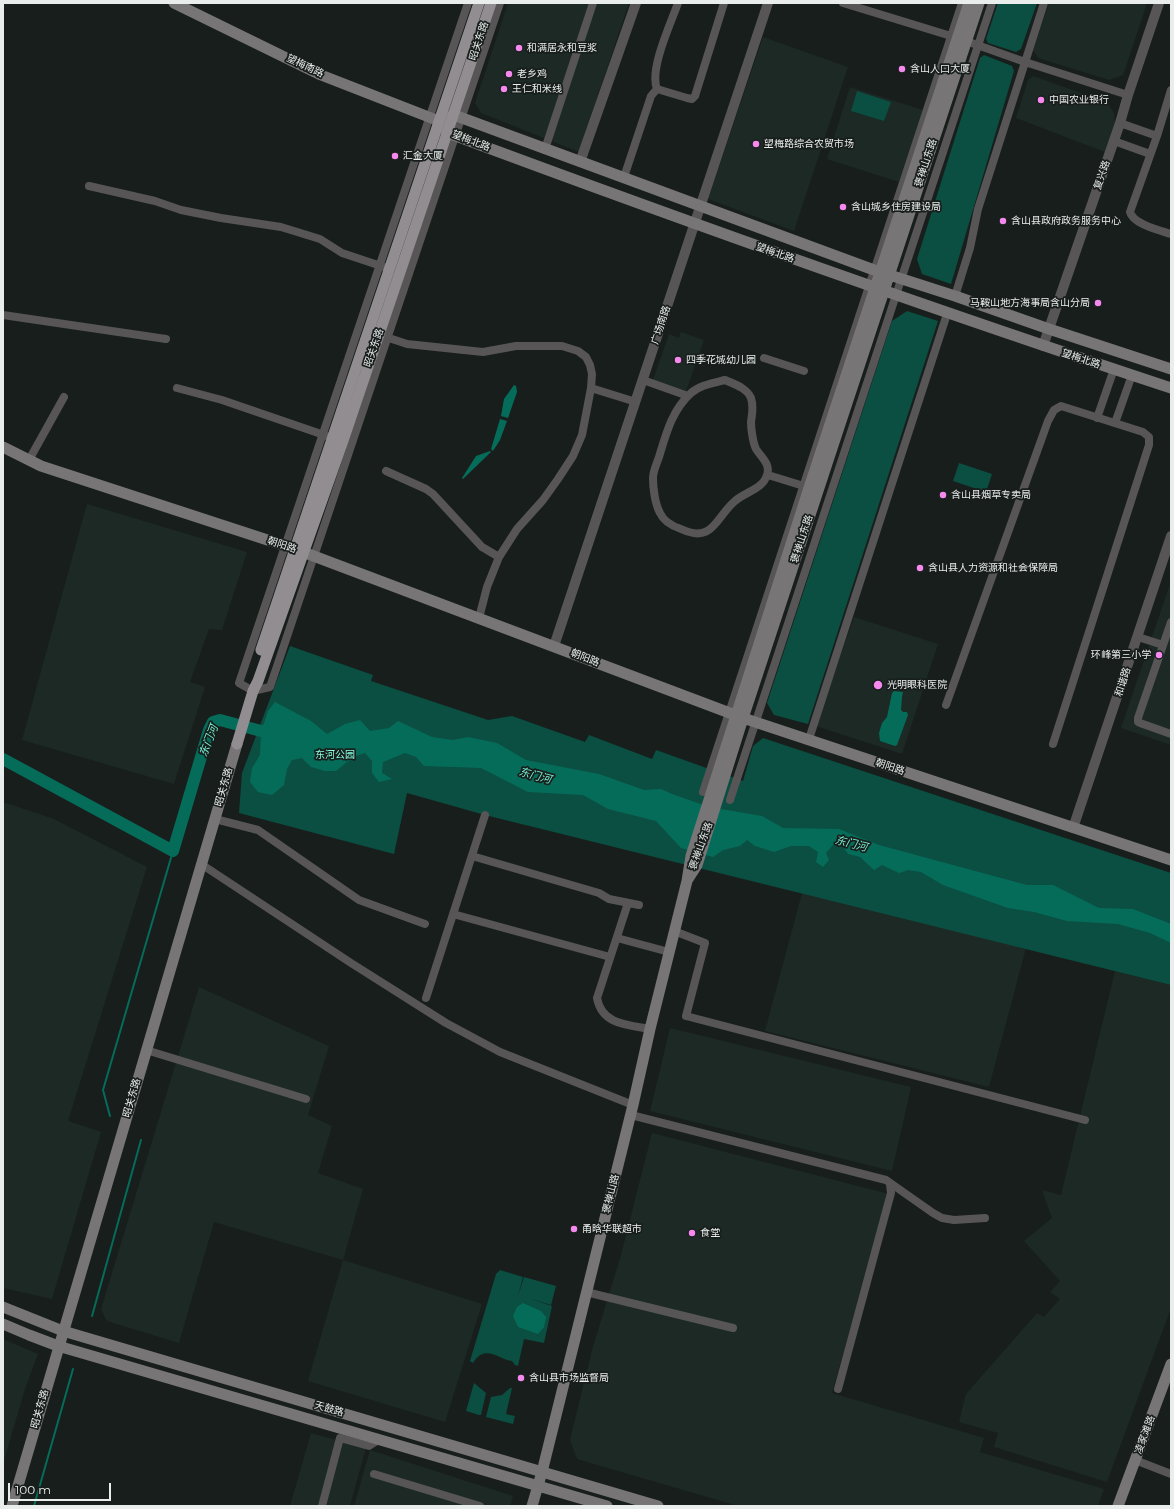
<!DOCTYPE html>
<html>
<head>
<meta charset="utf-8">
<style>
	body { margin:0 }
	#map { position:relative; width:1174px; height:1509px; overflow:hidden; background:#181e1c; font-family:Montserrat,sans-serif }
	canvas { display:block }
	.frame { position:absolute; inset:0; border:4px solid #e9edec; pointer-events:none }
	.scale { position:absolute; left:8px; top:1483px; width:103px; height:18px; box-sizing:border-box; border:2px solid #e9edec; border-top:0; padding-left:5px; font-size:12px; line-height:14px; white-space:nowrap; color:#e9edec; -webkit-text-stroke:3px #181e1c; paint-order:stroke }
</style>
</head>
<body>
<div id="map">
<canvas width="1174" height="1509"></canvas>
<div class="frame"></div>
<div class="scale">100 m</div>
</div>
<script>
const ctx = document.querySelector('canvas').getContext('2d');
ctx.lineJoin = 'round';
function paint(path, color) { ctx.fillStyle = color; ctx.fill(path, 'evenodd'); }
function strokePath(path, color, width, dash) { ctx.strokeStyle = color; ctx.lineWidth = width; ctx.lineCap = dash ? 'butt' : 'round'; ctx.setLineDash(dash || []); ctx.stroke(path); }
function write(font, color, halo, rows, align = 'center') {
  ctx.font = font + ' Montserrat,"Noto Sans SC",sans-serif'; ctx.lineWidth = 3.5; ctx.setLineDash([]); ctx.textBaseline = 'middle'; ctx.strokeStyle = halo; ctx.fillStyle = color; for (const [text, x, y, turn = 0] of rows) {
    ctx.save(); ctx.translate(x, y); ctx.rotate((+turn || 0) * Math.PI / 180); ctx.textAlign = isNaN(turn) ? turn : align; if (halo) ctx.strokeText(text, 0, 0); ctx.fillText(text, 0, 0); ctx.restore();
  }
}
paint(new Path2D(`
	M508 3H629L579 152 481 113 475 103Z
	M1049 3H1147L1123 75 1109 80 1038 58 1033 50Z
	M763 37 848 67 794 231 708 199Z
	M1033 76 1101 100 1109 105 1114 113 1115 122 1105 152 1016 118 1028 80Z
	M850 87 923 110 899 182 827 159Z
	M681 332 704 340 686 391 653 380 669 334 679 338Z
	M87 504 247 552 222 630 209 629 190 682 205 687 174 784 22 740Z
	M1171 581V745L1121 728Z
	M854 617 938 644 902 754 816 726Z
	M3 802 54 819 147 867 68 1121 101 1132 52 1299 3 1288Z
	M802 893 1026 948 989 1087 765 1031Z
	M1115 971 1171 985V1308L1107 1482 994 1447 998 1433 959 1422 966 1394 1037 1313 1044 1317 1060 1299 1050 1292 1060 1281 1024 1241 1052 1218 1042 1190 1061 1195Z
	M199 987 329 1046 308 1115 332 1126 318 1173 363 1189 343 1260 482 1304 445 1422 308 1381 343 1260 214 1222 179 1343 107 1321 101 1309Z
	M670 1028 911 1087 892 1171 650 1111Z
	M652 1133 889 1194 832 1393 984 1438 980 1452 1104 1489 1098 1506H738L577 1459 570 1440 592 1350 621 1255Z
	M3 1339 38 1354 25 1389 3 1464Z
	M311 1433 366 1448 350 1506H290Z
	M370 1450 513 1496 510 1506H354Z`), '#1c2925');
paint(new Path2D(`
	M998 3H1037L1021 49 1016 52 988 43 986 39Z
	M984 55 1012 66 1014 71 951 284 922 274 917 259 980 58Z
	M857 91 891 102 884 121 851 111Z
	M907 311 938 321 808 724 774 715 767 703 892 321Z
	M959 463 992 474 986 492 953 481Z
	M290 646 373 675 371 681 488 720 512 716 585 742 589 735 652 759 656 750 743 781 753 746 763 738 1171 873V985L485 815 407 793 394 854 239 813 242 773Z
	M500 1270 523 1277 518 1296 524 1277 556 1286 551 1305 528 1298 552 1306 544 1343 524 1339 518 1366 515 1365 512 1361C499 1360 485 1343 473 1363L470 1361 496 1274Z
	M474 1383 486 1393 481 1415H479L466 1411Z
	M510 1388H512L506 1414 515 1416 513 1424 486 1417 491 1397 502 1395Z`), '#0a4f42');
paint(new Path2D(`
	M514 385 516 386 517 392 508 418 501 416 504 399Z
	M500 419 507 421 500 440 493 451 491 449Z
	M490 451 491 452 463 479 462 478 476 456Z
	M894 691 903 692 902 697 901 710 903 712H907L908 715 897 745 895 746 880 741 879 733 882 723 887 717 892 693Z
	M275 702 311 721 327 734 345 724 360 720 370 731 389 728 398 721 432 737 453 740 468 737 497 743 526 760 599 774 644 790 661 789 672 794 709 807 762 816 783 828 839 829 879 845 1027 885H1053L1099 908 1133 909 1171 924V943L1150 933 1118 924 1067 921 1034 912 1008 908 943 885 921 872 908 870 899 873 882 865 874 870 860 857 848 854 843 847 833 845 826 853 829 860 823 867 816 862 818 852 809 846H791L774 852 755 846 747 840 740 846 723 850 713 857 681 848 656 821 608 809 583 795 528 792 481 768 424 766 416 757 405 753 383 762 382 773 392 779 379 782 372 773V761L365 753 353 757 336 771H325L311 767 302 758 292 760 287 769 284 785 272 795 258 792 250 782 252 768 260 755 261 732 268 711Z
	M523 1303 541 1311 546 1317 544 1327 538 1334 518 1327 513 1316 517 1307Z`), '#066c5a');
strokePath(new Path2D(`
	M110 1116 103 1090 173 851
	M92 1316 141 1140
	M34 1506 73 1369`), '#066c5a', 2);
strokePath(new Path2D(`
	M3 759 173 851 209 730 213 722 220 720 276 735`), '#066c5a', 12);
strokePath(new Path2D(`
	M468 3 239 683 253 691 270 687 500 3
	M843 3 951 36
	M966 41 1025 62 1128 95
	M657 89C649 69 671 23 678 3
	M1171 90 1157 136 1130 212C1133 224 1159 230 1171 234
	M1120 123 1157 136
	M1114 141 1150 154
	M545 149 593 3
	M624 177 651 96 657 89 687 98 692 99 695 96 724 3
	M89 186 155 201 181 210 221 218 281 227 320 239 342 253 384 267
	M955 296 970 248 978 209 1044 3
	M3 315 166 339
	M383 336 407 344 483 352 516 346H562L578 351 586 357 590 365 592 374 591 388 582 435 573 456 558 479 543 500 517 529 499 557 487 587 479 618
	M764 358 804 371
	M643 380 688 396
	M725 380C734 384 747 388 751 398 754 407 752 414 751 422 751 429 753 443 756 449 761 457 771 464 767 475 763 489 745 492 735 501 715 518 713 544 681 529 672 526 664 522 660 513 655 504 653 488 653 478 653 471 657 463 659 457 666 434 672 410 691 393 700 385 713 383 725 380Z
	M177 388 222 400 327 436
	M591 388 636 402
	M1097 418 1114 369
	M1115 423 1132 375
	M29 460 64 397
	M386 471 426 489 433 494 482 547 499 557
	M768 475 807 487
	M1171 622 1138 718V722L1140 723 1171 734
	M1138 637 1163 645
	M946 705 1048 421 1054 410 1061 406 1143 432 1149 437V445L1053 744
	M809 739 947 314
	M703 792 962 3
	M730 800 992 3
	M215 819 258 830 359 900 425 924
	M472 856 599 893 609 899 639 905
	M201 864 351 963 446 1023 500 1052 633 1105
	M628 903 597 998C602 1025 628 1025 650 1029
	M453 914 610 957
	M674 931 705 943 686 1016 1085 1120
	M617 938 669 952
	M426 998 485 815
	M146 1050 306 1099
	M631 1115 886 1180 933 1213 942 1218 954 1220 985 1218
	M586 1292 733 1328
	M838 1389 891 1193 890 1184
	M1135 1460 1171 1474
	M374 1474 480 1506
	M322 1506 340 1438 369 1446 380 1439`), '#575556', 8);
strokePath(new Path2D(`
	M580 162 636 3
	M1043 346 1120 123 1128 95 1159 3
	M554 646C626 432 695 217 768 3
	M1073 828 1171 536`), '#575556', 10);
strokePath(new Path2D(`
	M174 3 321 75 439 121
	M446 119 454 115 874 270 955 296 1049 329 1171 369
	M442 125 448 133C687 222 928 308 1171 388
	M3 447 41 466 295 549 743 718 1171 860
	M688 879 697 865 743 718 979 3
	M3 1307 63 1331 658 1506
	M3 1324 29 1335 58 1346 607 1506
	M12 1506 237 744
	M532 1506 542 1472 633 1105 650 1029 687 881 691 856 809 488 969 3
	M1118 1506 1171 1364`), '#787577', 11);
strokePath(new Path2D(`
	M261 650 479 3
	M237 744 253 691 258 681 343 441 491 3`), '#918d91', 11);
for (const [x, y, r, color] of [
	[519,48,4,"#f589ee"],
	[902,69,4,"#f589ee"],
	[509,74,4,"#f589ee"],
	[504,89,4,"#f589ee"],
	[1041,100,4,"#f589ee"],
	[756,144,4,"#f589ee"],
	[395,156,4,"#f589ee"],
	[843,207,4,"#f589ee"],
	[1003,221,4,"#f589ee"],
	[1098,303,4,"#f589ee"],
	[678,360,4,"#f589ee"],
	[943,495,4,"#f589ee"],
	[920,568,4,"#f589ee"],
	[1159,655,4,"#f589ee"],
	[878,685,5,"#f589ee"],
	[574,1229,4,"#f589ee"],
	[692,1233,4,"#f589ee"],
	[521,1378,4,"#f589ee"]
]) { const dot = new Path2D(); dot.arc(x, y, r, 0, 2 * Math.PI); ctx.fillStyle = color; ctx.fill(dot); strokePath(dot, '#181e1c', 1.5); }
write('10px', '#e9edec', '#181e1c', [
	["昭关东路",479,41,-72],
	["望梅南路",305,66,25],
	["望梅北路",471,141,21],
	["褒禅山东路",926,163,-72],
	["复兴路",1102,175,-71],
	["望梅北路",775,253,19],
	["广场南路",661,325,-72],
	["昭关东路",374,348,-71],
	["望梅北路",1081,359,18],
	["褒禅山东路",802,539,-72],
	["朝阳路",282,545,19],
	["朝阳路",585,658,21],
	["和谐路",1123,682,-72],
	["朝阳路",890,767,19],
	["昭关东路",224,787,-74],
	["褒禅山东路",701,846,-70],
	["昭关东路",132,1098,-74],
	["褒禅山路",611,1194,-76],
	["昭关东路",40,1409,-74],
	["天鼓路",329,1409,16],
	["凌家滩路",1145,1435,-70]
]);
write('10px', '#e9edec', '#181e1c', [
	["和满居永和豆浆",527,48],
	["含山人口大厦",910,69],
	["老乡鸡",517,74],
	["王仁和米线",512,89],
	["中国农业银行",1049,100],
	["望梅路综合农贸市场",764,144],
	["汇金大厦",403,156],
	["含山城乡住房建设局",851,207],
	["含山县政府政务服务中心",1011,221],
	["马鞍山地方海事局含山分局",1090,303,"right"],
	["四季花城幼儿园",686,360],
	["含山县烟草专卖局",951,495],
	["含山县人力资源和社会保障局",928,568],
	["环峰第三小学",1151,655,"right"],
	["光明眼科医院",887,685],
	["甬晗华联超市",582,1229],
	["食堂",700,1233],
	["含山县市场监督局",529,1378]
], 'left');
write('10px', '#86fee0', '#181e1c', [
	["东河公园",335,755]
]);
write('italic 11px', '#76eed1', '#181e1c', [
	["东门河",209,741,-69],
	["东门河",535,776,15],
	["东门河",851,844,14]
]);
</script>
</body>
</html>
